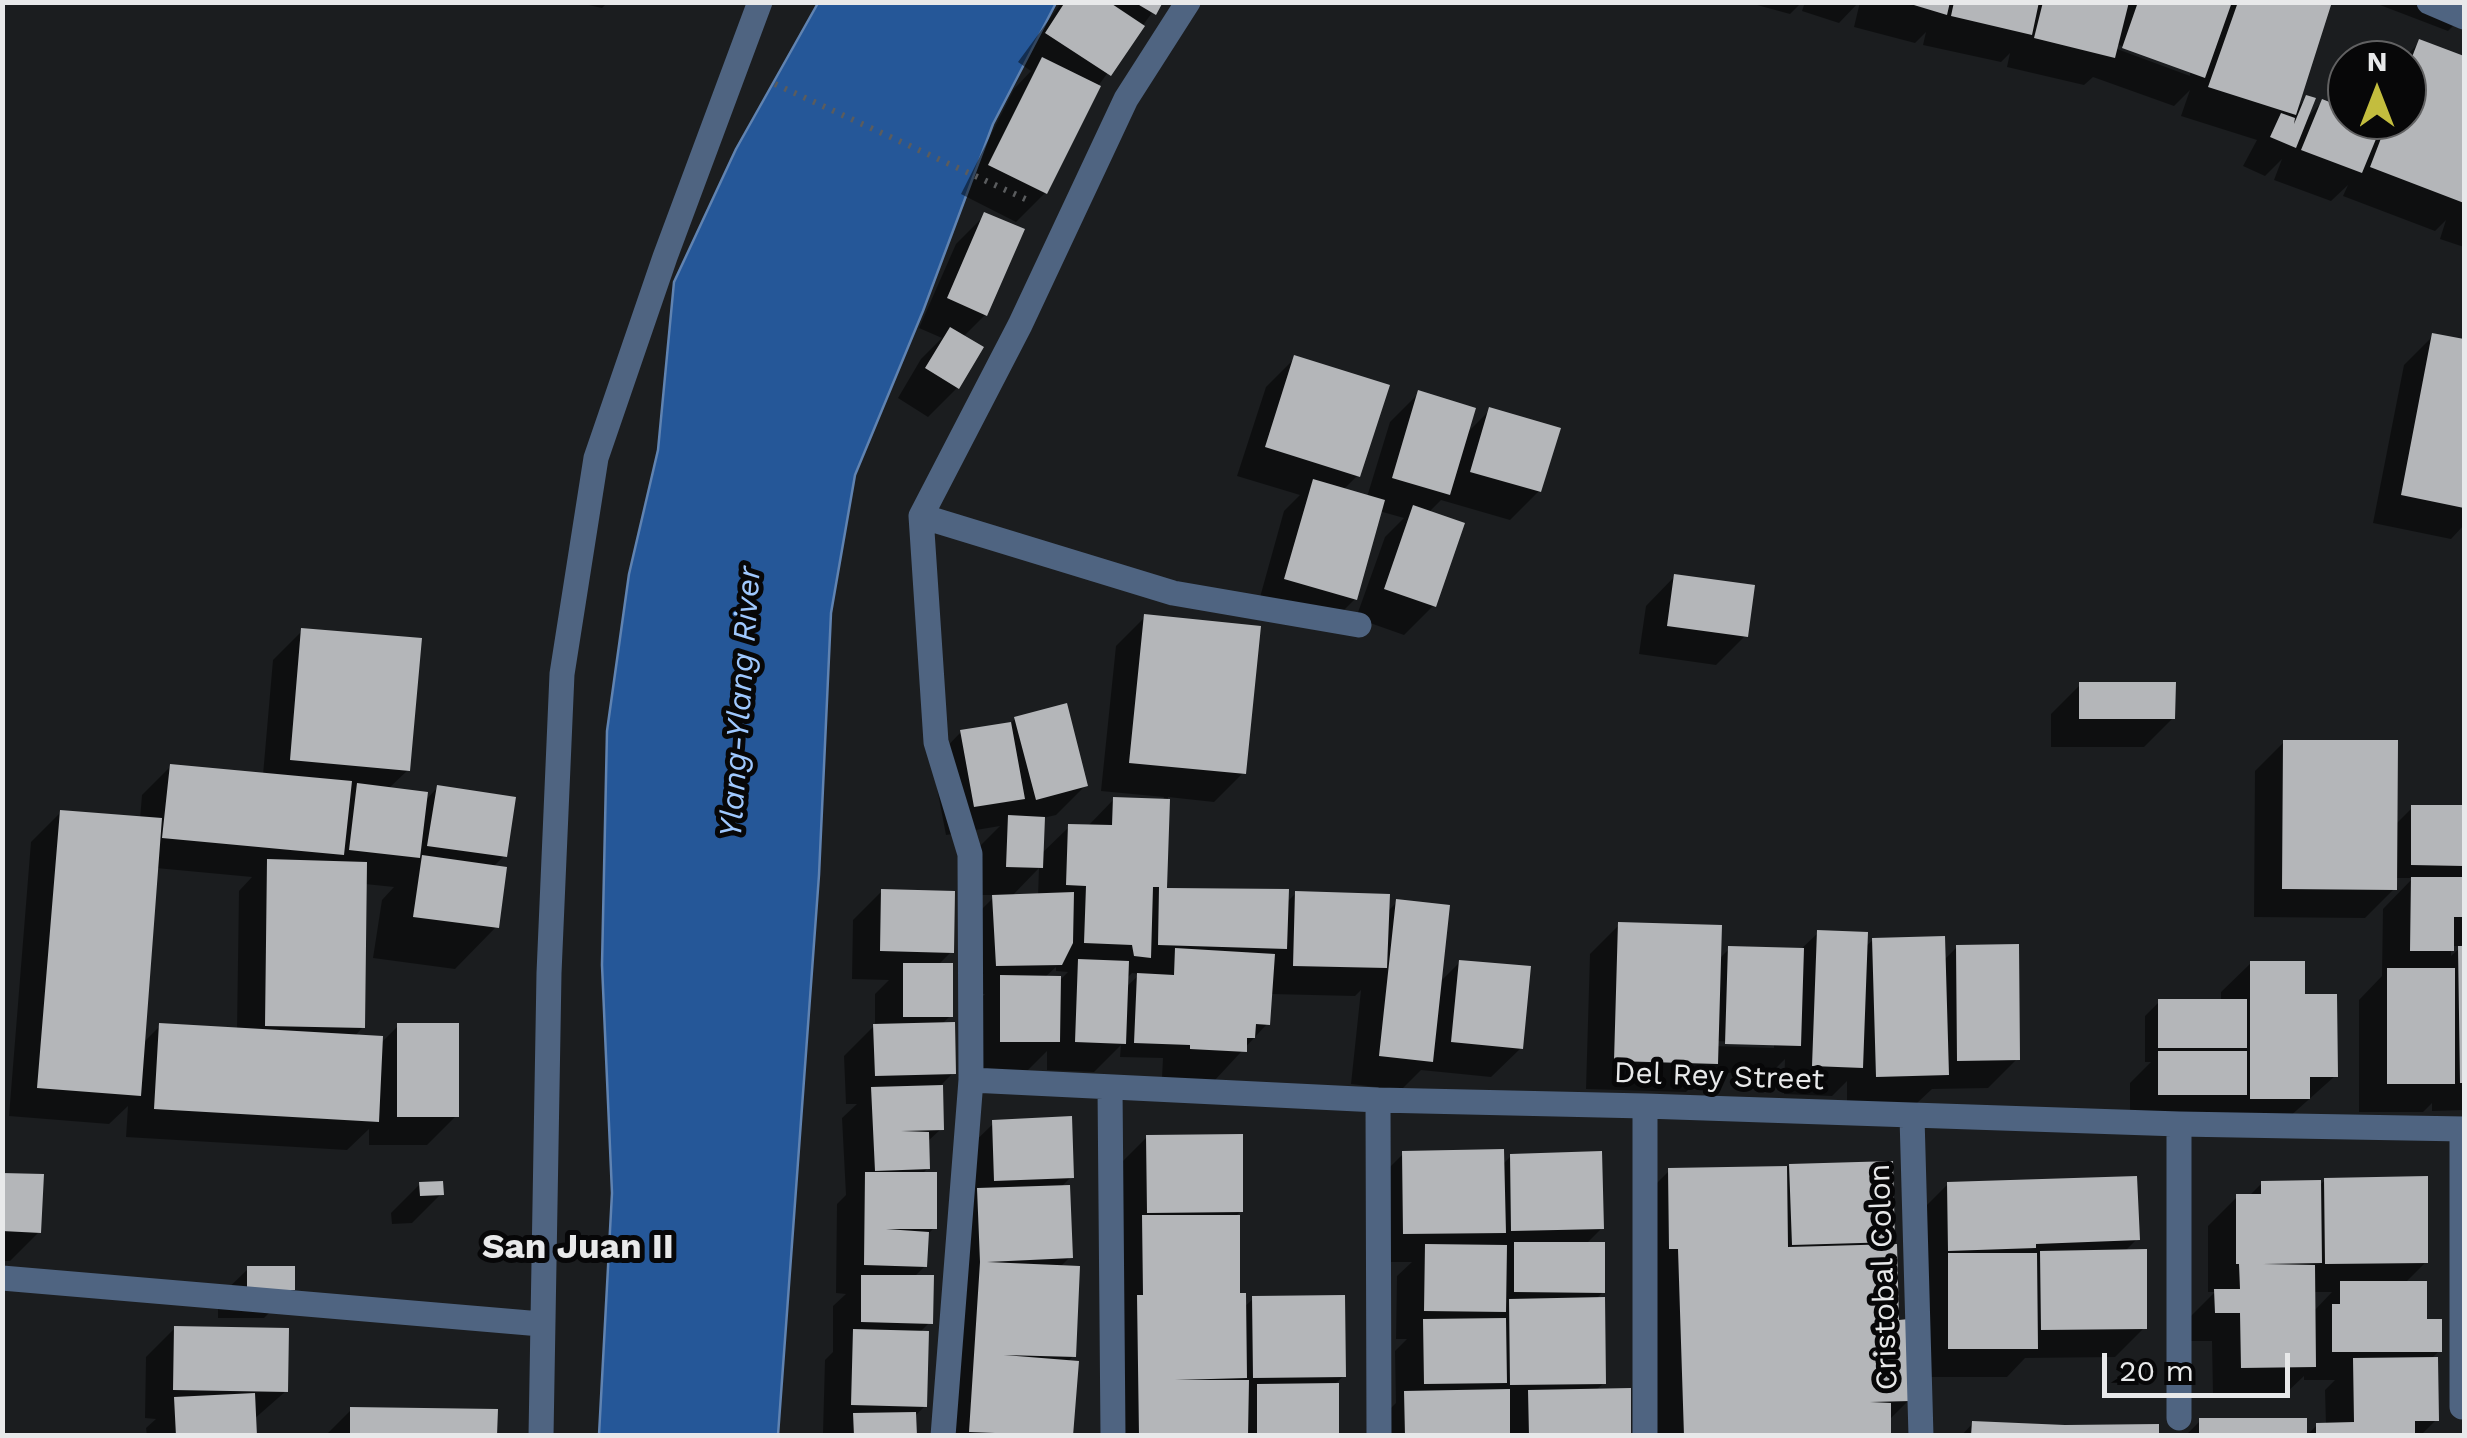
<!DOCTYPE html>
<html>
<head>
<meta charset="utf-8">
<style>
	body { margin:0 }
	#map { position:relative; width:2467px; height:1438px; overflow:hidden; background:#1b1d1f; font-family:"Work Sans",sans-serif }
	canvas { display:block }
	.frame { position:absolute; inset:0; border:5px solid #e8e9ea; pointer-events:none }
	.north { position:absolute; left:2327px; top:40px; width:100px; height:100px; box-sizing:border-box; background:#070708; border:2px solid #616162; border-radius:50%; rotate:0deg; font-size:28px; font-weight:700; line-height:40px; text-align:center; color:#e8e9ea }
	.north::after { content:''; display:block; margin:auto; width:35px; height:45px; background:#c3bd3e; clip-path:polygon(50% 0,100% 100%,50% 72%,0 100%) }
	.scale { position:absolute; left:2102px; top:1353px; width:188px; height:45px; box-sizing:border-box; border:5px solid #e8e9ea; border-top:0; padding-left:12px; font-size:30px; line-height:35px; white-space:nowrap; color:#e8e9ea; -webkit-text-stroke:8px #070708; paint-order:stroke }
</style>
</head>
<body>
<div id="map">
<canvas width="2467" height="1438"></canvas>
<div class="frame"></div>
<div class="north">N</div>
<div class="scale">20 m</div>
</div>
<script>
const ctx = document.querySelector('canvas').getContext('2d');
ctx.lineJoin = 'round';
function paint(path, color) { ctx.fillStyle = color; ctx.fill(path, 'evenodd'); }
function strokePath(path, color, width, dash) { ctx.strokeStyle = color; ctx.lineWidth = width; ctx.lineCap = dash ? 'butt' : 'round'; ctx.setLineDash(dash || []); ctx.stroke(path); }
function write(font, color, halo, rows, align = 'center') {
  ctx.font = font + ' "Work Sans",sans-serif'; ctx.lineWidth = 10; ctx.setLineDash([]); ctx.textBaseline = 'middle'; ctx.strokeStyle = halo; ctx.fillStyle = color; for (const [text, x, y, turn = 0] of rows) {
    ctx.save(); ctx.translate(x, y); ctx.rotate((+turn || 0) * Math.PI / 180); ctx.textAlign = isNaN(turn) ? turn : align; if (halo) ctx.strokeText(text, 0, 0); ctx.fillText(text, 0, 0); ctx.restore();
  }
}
const water = new Path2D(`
	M818 3H1056L993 124 923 311 855 475 831 613 819 875 778 1435H599L612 1193 602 965 607 731 629 574 658 450 674 282 736 149Z`);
paint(water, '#255798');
strokePath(water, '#6083b1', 2.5);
paint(new Path2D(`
	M575 2H608L602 8Z
	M1054 2H1160L1098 86 1045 193 1016 222 961 194 1014 89 1031 71 1018 62 1059 6Z
	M1746 2H1802L1790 14Z
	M1805 2H1859L1839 23 1802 11Z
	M1860 2H2330L2295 110 2307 98 2305 120 2322 102 2347 111V120H2407V60H2402L2420 42 2464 58V247L2440 239 2446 220 2435 231 2343 196 2348 185 2331 201 2274 180 2282 159 2265 176 2243 166 2257 140 2181 116 2190 90 2174 106 2093 77 2084 85 2007 67 2010 53 2001 62 1923 45 1926 32 1915 43 1854 27ZM2111 42 2190 70V76L2109 46Z
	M2381 2H2464V15L2448 31 2380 5Z
	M985 215V315L963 337 957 388 928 417 898 398 921 359 942 338 919 328 956 244Z
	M2433 336 2464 342V525L2451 539 2373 523 2404 365Z
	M1295 358 1358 475 1343 490 1367 497 1390 422 1419 393 1466 434 1490 410 1539 491 1510 520 1441 500 1428 513 1433 606 1404 635 1356 618 1385 537 1404 518 1379 511 1355 599 1326 628 1257 608 1284 511 1300 495 1237 476 1266 387Z
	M1675 576 1745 636 1716 665 1639 654 1646 606Z
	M1145 617 1243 773 1214 802 1168 797 1165 890 1286 903 1296 893 1387 912 1397 902 1439 983 1460 962 1521 1048 1491 1077 1421 1070 1401 1090 1351 1084 1361 990 1355 996 1270 994 1267 1024 1215 1080 1162 1078 1163 1058 1120 1057 1121 1045 1094 1072 1047 1070V1051L1028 1070H971V1007L985 994H967L964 927 996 895H978L980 846 1000 826 946 835 932 762 961 732 1009 725 1015 719 1085 786 1056 815 1043 818 1041 854 1069 827H1087L1114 799 1163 801 1164 797 1101 791 1116 646ZM1039 868 1038 896 1011 897ZM1056 967V971L1068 972 1061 979 1044 978ZM1132 973 1140 974 1125 988V980Z
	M302 631 408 770 388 789 425 801 437 788 504 856 493 867 496 927 455 969 373 958 382 900 394 887 365 884 363 1027 354 1037 380 1044 398 1026 456 1116 427 1145H369V1129L347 1150 126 1137 128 1106 109 1124 9 1116 31 842 60 813 140 819 142 795 171 766 263 775 273 660ZM156 868 252 877 239 891 237 1030 160 1026 142 1044Z
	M2080 685 2173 718 2144 747H2051V714Z
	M2284 742 2395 825 2412 808H2464V943L2459 948H2464V1110L2432 1111V1103L2423 1112H2359V1000L2382 976 2383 909 2413 878H2394V889L2365 918 2254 917 2255 771ZM2451 946H2462L2451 956Z
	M882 891 951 952 938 965 950 1016 941 1025 953 1073 940 1086 941 1129 927 1142 928 1168 922 1174 934 1228 927 1235 925 1266 914 1277 930 1322 919 1333 925 1406 914 1417V1436H835L837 1433H823L825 1360 833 1352V1306L846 1294 836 1293 837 1204 846 1195 842 1118 857 1104H846L844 1056 875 1025V994L889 980 852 979 853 920Z
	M1619 925 1719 959 1729 949 1800 950 1818 933 1865 947 1873 940 1943 961 1957 947 2017 1059 1988 1088 1932 1089 1917 1103 1847 1105V1081L1832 1096 1784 1094 1785 1059 1770 1074 1706 1072 1686 1092 1586 1089 1590 954ZM1713 1041 1774 1043V1048L1713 1046Z
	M2251 963 2303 996 2335 1076 2278 1127 2130 1123V1083L2151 1062H2145V1016L2159 1002H2221V992Z
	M994 1123 1071 1177 1060 1188 1070 1257 1059 1268 1073 1356 1067 1363 1071 1436H943L964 1152Z
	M1147 1137 1241 1211 1234 1218 1238 1296 1243 1308 1253 1299 1344 1376 1336 1383V1436H1110L1118 1166Z
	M1403 1154 1502 1165 1511 1156 1602 1228 1585 1245 1603 1292 1595 1300 1604 1383 1595 1391 1629 1436H1376V1423L1396 1403 1395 1351 1407 1339H1396L1397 1276 1412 1262H1375L1374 1183Z
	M1790 1166 1892 1241 1886 1247 1909 1400 1889 1420V1436H1655L1640 1200 1669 1171Z
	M2 1175 39 1232 10 1261H2Z
	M2325 1180 2426 1262 2405 1283 2439 1351 2430 1360 2436 1420 2420 1436H2306L2317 1425H2326L2325 1390 2335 1380H2304V1376L2284 1395 2213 1396 2212 1341H2187L2186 1321 2215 1292H2208V1226L2237 1197H2248L2262 1183 2318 1187ZM2312 1292H2332L2313 1312Z
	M420 1184 441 1194 412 1223 392 1224 391 1213Z
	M1948 1184 2137 1239 2124 1252 2144 1328 2115 1357 2025 1358 2007 1377H1920L1919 1213Z
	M248 1269 293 1289 264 1318H218V1298Z
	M175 1328 286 1391 253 1420 254 1436H147L146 1428 156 1419 145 1418 146 1357Z
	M351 1410 495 1436H325Z
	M2200 1421 2305 1436H2185Z
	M1973 1423 2157 1436H1961Z`), '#0007');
paint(new Path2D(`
	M1065 2H1109L1145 26 1111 76 1045 33Z
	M1134 2H1163L1156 15Z
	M1904 2H1950L1947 15Z
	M1954 2H2039L2032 35 1951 16Z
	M2043 2H2129L2115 58 2034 38Z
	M2138 2H2232L2205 78 2122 48Z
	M2238 2H2332L2296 115 2208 87Z
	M2419 39 2464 56V203L2370 167 2388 120H2407V70Z
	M1042 57 1101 86 1047 194 988 165Z
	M2306 95 2316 98 2296 148 2270 137 2281 113 2295 118 2294 124Z
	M2322 99 2347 109V120L2383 122 2362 173 2301 150Z
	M984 212 1025 229 987 316 947 298Z
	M950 327 984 347 959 389 925 368Z
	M2432 333 2464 339V508L2401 495Z
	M1294 355 1390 385 1360 477 1265 447Z
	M1418 390 1476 408 1450 495 1392 478Z
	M1489 407 1561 428 1541 492 1470 472Z
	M1313 479 1385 500 1357 600 1284 579Z
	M1413 505 1465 523 1436 607 1384 589Z
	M1674 574 1755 585 1748 637 1667 626Z
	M1144 614 1261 626 1246 774 1129 763Z
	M301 628 422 638 410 771 290 760Z
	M2079 682H2176L2175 719H2079Z
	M1067 703 1088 786 1036 800 1014 717Z
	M1011 722 1025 799 974 807 960 730Z
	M2283 740H2398L2397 890 2282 889Z
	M170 764 352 781 344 855 162 838Z
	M357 783 428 792 420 858 349 850Z
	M437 785 516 797 507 857 427 846Z
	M1113 797 1170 799 1167 888 1289 889 1287 949 1158 945 1159 887H1153L1151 958 1134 956 1132 945 1084 943 1086 886 1066 885 1068 824 1112 825Z
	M2411 805H2464V866L2411 865Z
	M60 810 162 818 141 1096 37 1088Z
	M1008 815 1045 817 1043 868 1006 867Z
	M422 855 507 867 499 928 413 917Z
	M267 859 367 862 365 1028 265 1026Z
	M2411 877H2464V917H2454V951H2410Z
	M881 889 955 891 954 953 880 951Z
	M1295 891 1390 894 1387 968 1293 966Z
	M1074 892 1073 943 1062 965 996 966 992 895Z
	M1396 899 1450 905 1433 1062 1379 1056Z
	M1618 922 1722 925 1718 1064 1614 1061Z
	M1817 930 1868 932 1863 1068 1812 1066Z
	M1945 936 1949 1075 1876 1077 1872 938Z
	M2019 944 2020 1060 1957 1061 1956 945Z
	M1728 946 1804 948 1801 1046 1725 1044Z
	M2458 946H2464V1083H2460Z
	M1175 948 1275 954 1270 1025 1256 1024 1255 1038H1247V1052L1190 1049V1045L1134 1043 1137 973 1174 975Z
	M1078 959 1129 961 1126 1044 1075 1042Z
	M1459 960 1531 966 1523 1049 1451 1042Z
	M2250 961H2305V994H2337L2338 1077H2310V1099H2250Z
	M903 963H953V1017H903Z
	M2387 968H2455V1084H2387Z
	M1000 975 1061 976 1060 1042H1000Z
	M2158 999H2247V1048H2158Z
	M955 1022 956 1074 875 1076 873 1024Z
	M159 1023 383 1036 379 1122 154 1109Z
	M397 1023H459V1117H397Z
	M2158 1051H2247V1095H2158Z
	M943 1085 944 1130 901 1131 929 1132 930 1169 875 1171 871 1087Z
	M1072 1116 1074 1178 994 1181 992 1120Z
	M1243 1134V1212L1147 1213 1146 1135Z
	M1504 1149 1506 1233 1403 1234 1402 1151Z
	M1602 1151 1604 1229 1511 1231 1510 1154Z
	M1893 1161 1895 1242 1792 1245 1789 1164Z
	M1787 1166 1788 1247 1897 1244 1899 1320 1909 1319 1911 1401 1870 1402 1891 1403V1436H1684L1678 1249H1669L1668 1168Z
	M865 1172H937V1229H886L929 1232 927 1267 864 1265Z
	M2 1173 44 1174 41 1233 2 1231Z
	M2137 1176 2140 1240 2036 1244V1248L1948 1251 1947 1182Z
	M2428 1176V1263L2325 1264 2324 1178Z
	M2321 1180 2322 1263 2263 1264 2315 1265 2316 1367 2241 1368 2240 1313H2215L2214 1289H2240L2239 1264H2236V1194H2261V1181Z
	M443 1181 444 1195 420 1196 419 1182Z
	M1070 1185 1073 1258 987 1262 1080 1266 1076 1357 1004 1355 1079 1361 1073 1436 969 1432 980 1262 977 1188Z
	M1142 1215H1240V1293H1246L1247 1378 1175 1380H1249L1248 1436H1139L1137 1295H1143Z
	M1514 1242H1605V1293L1514 1292Z
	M1425 1244 1507 1245 1506 1312 1424 1311Z
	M2147 1249V1329L2041 1330 2040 1251Z
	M1948 1253H2037L2038 1349H1948Z
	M247 1266H295V1290H247Z
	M861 1275H934L933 1324 861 1322Z
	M2340 1281H2427V1319H2442V1352H2332V1304H2340Z
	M1345 1295 1346 1377 1253 1378 1252 1296Z
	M1605 1297 1606 1384 1510 1385 1509 1299Z
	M1506 1318 1507 1383 1424 1384 1423 1319Z
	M174 1326 289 1328 288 1392 173 1390Z
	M853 1329 929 1331 927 1407 851 1405Z
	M2438 1357 2439 1421H2415V1436H2316V1423L2354 1422 2353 1358Z
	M1339 1383V1436H1257V1384Z
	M1631 1388V1436H1529L1528 1390Z
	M1510 1389V1436H1405L1404 1391Z
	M255 1393 257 1436H176L174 1397Z
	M350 1407 498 1409 497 1436H350Z
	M916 1412 917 1436H854L853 1413Z
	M2199 1418H2307V1436H2199Z
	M1972 1421 2065 1425 2159 1424V1436H1971Z`), '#b4b6b9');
strokePath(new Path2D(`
	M775 84 1032 202`), '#5a5c5e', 6, [2.5, 8]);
strokePath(new Path2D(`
	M2429 2 2464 17
	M921 516 1173 593 1359 625
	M971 1080 1378 1100 1645 1106 2179 1124 2464 1129
	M1110 1087 1113 1436
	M1378 1100 1379 1436
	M1645 1106V1436
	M1912 1117 1921 1436
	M2179 1124V1418
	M2462 1129V1407
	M2 1278 541 1324
	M541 1436 549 973 562 674 596 458 665 257 760 2
	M943 1436 971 1080 970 854 936 742 921 516 1020 325 1126 99 1188 2`), '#4f6481', 25);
write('30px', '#e8e9ea', '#070708', [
	["Del Rey Street",1719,1077,2],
	["Cristobal Colon",1884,1277,-92]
]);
write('italic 32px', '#9fc8fe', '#070708', [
	["Ylang-Ylang River",741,702,-86]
]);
write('bold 35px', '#e8e9ea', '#070708', [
	["San Juan II",578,1248]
]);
</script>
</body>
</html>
